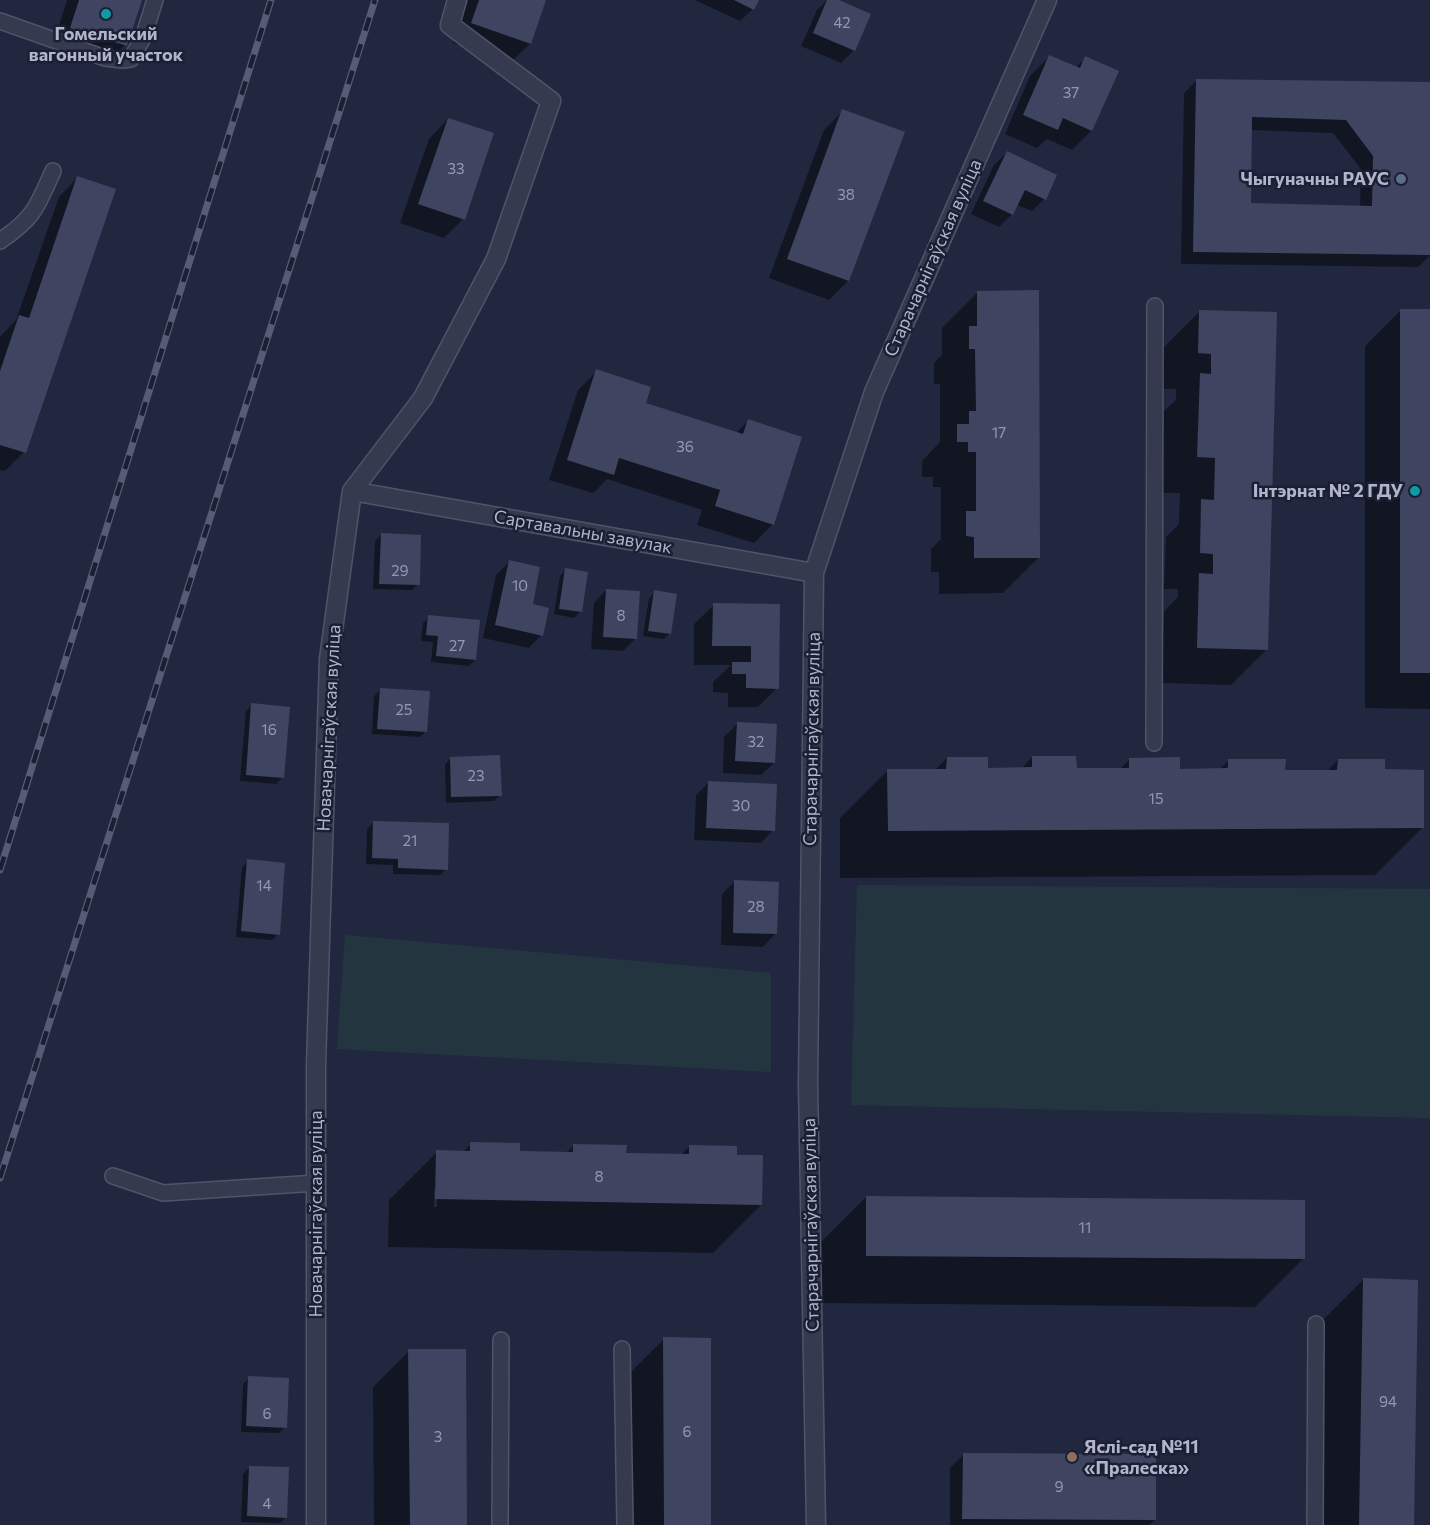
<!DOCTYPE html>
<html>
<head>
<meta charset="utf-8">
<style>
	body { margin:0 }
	canvas { display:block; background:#21273f }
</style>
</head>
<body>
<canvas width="1430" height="1525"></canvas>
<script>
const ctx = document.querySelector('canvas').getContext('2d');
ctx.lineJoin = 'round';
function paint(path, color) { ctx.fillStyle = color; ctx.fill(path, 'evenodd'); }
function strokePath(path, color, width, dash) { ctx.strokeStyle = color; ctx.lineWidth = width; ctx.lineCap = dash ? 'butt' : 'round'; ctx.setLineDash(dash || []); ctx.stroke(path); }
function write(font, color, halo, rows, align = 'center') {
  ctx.font = font + ' Commissioner,sans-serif'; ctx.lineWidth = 5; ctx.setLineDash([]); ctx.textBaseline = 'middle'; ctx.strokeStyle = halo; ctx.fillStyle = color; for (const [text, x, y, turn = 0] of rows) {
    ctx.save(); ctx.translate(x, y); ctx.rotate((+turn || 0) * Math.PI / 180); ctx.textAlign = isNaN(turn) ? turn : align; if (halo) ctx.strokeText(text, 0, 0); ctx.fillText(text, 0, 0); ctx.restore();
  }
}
paint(new Path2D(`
	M857 885 1430 889V1118L851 1105Z
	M345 935 771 973V1072L337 1049Z`), '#233640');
paint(new Path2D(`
	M67 0H140L125 45 106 64 52 47Z
	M468 0H545L530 44 510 63 453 43Z
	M695 0H757L753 9 740 21Z
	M827 0H835L854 50 841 63 801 46 817 10Z
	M1049 57 1075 68 1086 58 1117 72 1091 131 1072 150 1047 139 1037 148 1005 134 1030 76Z
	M1197 80 1430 84V256L1418 267 1181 264 1184 93ZM1250 130 1333 133 1361 169 1360 207 1250 204Z
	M843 111 848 281 829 300 769 278 824 130Z
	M448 119 463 219 444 238 400 223 429 139Z
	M1007 153 1044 199 1032 211 1017 205 1012 214 999 227 971 214 994 165Z
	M78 177 24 452 5 471 0 470V337L16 320 59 197Z
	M978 292 1039 557 1003 593 939 594V572H931V549L941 539V487H933V477H922V461L940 442V384H934V363L942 355V328Z
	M1401 310H1430V709L1365 708V346Z
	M1199 312 1276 314 1267 649 1231 685 1162 683 1164 611 1178 597V589H1164L1166 537 1179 524 1180 493H1162L1164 411 1176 400V389H1162L1163 348Z
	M597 371 644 404 735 434 748 421 773 524 754 543 697 525 702 510 607 479 593 493 549 480 578 390Z
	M381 535 418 584 412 590 373 589 375 541Z
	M509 562 531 605 541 635 529 648 483 638 496 575Z
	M566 570 580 612 574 618 554 614 560 576Z
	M606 590 636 638 623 651 591 649 594 603Z
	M655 592 670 633 664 639 643 636 649 598Z
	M714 605 779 606 777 688 758 707H728V693L713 692V682L731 665H694V624Z
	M429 617 475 660 469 666 431 662 433 642 421 641 423 623Z
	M380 690 426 731 420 737 372 734 374 696Z
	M252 705 282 778 276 784 240 781 246 711Z
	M737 724 774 763 761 775 723 773 724 737Z
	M1032 757 1075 770 1120 769 1130 759 1178 770H1219L1228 761 1284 771H1327L1338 760 1384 771 1423 827 1375 875 840 878V818L888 770H935L947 758 986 770 1021 769Z
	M451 758 500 795 494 801 446 803 445 764Z
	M709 782 773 830 761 843 694 840 696 795Z
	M373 823 446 869 440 875 393 874V865L366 864 367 829Z
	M248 861 278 934 272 940 236 937 242 867Z
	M735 881 775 934 763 947 721 945 722 894Z
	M471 1144 519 1153H566L574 1145 625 1154 681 1155 689 1147 736 1156 761 1205 713 1253 388 1247 389 1200 437 1152 462 1153ZM434 1190H437V1207H434Z
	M866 1197 1303 1259 1255 1307 818 1303V1245Z
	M1363 1280 1412 1525H1312L1315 1328Z
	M664 1339 710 1525H628V1375Z
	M409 1351 466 1525H374L373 1387Z
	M249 1378 285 1427 279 1433 241 1432 243 1384Z
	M963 1455 1155 1520 1149 1525H950V1468Z
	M249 1468 286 1517 280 1523 241 1522 243 1474Z`), '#0007');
paint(new Path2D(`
	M79 0H142L127 46 70 28Z
	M479 0H546L531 44 471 23Z
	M734 0H759L754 10Z
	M827 0H839L871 14 855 51 813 33Z
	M1049 55 1080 68 1085 56 1119 71 1092 131 1063 118 1058 130 1023 115Z
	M1196 79 1430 82V255L1193 252ZM1252 117 1346 120 1373 156 1372 206 1251 203Z
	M842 109 905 132 849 281 787 259Z
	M448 118 494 133 465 220 418 204Z
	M1007 151 1057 175 1046 200 1025 190 1013 215 983 201Z
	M77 176 116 189 26 453 0 445V371L19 315 29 318Z
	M1039 290 1040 558H974V537L966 536V511H976V452H968V442H957V424H969V411H976L975 349H969V326H977V291Z
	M1400 309H1430V673H1400Z
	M1199 310 1277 312 1268 650 1197 648 1199 573 1213 574V554L1200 553 1201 499 1214 500 1215 458 1197 457 1200 373 1211 374V354L1198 353Z
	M596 369 651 387 646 403 743 434 748 419 802 437 774 525 715 506 720 490 619 458 614 475 567 460Z
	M381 533 421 535 420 585 379 584Z
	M509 560 540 567 533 604 549 608 543 636 495 625Z
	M565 568 588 572 582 612 559 609Z
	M606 589 640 591 637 639 603 637Z
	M654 590 677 594 671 634 648 631Z
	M713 603 780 604 779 689 746 688V674H732V662H751V646H712Z
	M428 615 480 620 476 660 436 656 438 636 426 635Z
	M380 688 430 691 427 732 377 729Z
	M251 703 290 707 284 778 246 775Z
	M737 722 777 724 775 763 735 761Z
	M500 755 502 796 451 797 450 757Z
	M1032 756H1076L1077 768H1129V758L1180 757V769L1228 768V759H1286L1285 770H1337L1338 759H1385V769L1424 770V828L888 831 887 769H946L947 757H988V768L1032 767Z
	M708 781 777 784 775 831 706 828Z
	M373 821 449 823 448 870 398 868V859L372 858Z
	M247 859 285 863 280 935 241 931Z
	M734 880 779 882 777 934 733 933Z
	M470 1142 520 1143V1151L573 1152V1144L627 1145 626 1153 689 1154V1145L737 1146V1155H763L762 1205 435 1199 436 1150 470 1151Z
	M866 1196 1305 1200V1259L866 1256Z
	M1363 1278 1418 1280 1414 1525H1359Z
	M663 1337 711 1338V1525H664Z
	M408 1349H466L467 1525H410Z
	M248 1376 289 1378 287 1428 246 1426Z
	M963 1453 1156 1454V1520L962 1519Z
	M249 1466 289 1467 287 1518 247 1516Z`), '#3f4561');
const service = new Path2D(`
	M0 21 105 58 122 60 131 59 143 38 155 0
	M0 241C34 218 37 207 53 171
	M1154 743 1155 306
	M113 1176 163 1193 317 1183
	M622 1349 625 1525
	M500 1525 501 1340
	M1315 1525 1316 1324`);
const minor = new Path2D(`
	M352 491 814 573
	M316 1525V1065L329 659 352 491 423 398 496 259 551 101 450 25 457 0
	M816 1525 808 1084 814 573 874 392 1047 0`);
strokePath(service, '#505469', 18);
strokePath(minor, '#505469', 21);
strokePath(service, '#353a4e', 15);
strokePath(minor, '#353a4e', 18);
const rail = new Path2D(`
	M0 870 271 0
	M0 1178 375 0`);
strokePath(rail, '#575c76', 7);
strokePath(rail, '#1a1f33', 4.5, [14]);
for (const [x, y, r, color] of [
	[106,14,6,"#0f9aa8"],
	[1401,179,6,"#5c6f8a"],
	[1415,491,6,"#0f9aa8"],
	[1072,1457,6,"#8d6e63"]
]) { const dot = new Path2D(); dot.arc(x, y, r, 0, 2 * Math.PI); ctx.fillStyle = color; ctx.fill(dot); strokePath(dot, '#1a1f33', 2); }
write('15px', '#9498b0', null, [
	["42",842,23],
	["37",1071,93],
	["33",456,169],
	["38",846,195],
	["17",999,433],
	["36",685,447],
	["29",400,571],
	["10",520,586],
	["8",621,616],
	["27",457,646],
	["25",404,710],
	["16",269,730],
	["32",756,742],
	["23",476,776],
	["15",1156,799],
	["30",741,806],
	["21",410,841],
	["14",264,886],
	["28",756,907],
	["8",599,1177],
	["11",1085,1228],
	["94",1388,1402],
	["6",267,1414],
	["6",687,1432],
	["3",438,1437],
	["9",1059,1487],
	["4",267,1504]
]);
write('bold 18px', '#b1b4ca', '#1a1f33', [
	["Гомельский",106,34,"center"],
	["вагонный участок",106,55,"center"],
	["Чыгуначны РАУС",1389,179],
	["Інтэрнат № 2 ГДУ",1403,491],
	["Яслі-сад №11",1084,1447,"left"],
	["«Пралеска»",1084,1468,"left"]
], 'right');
write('18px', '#b1b4ca', '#1a1f33', [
	["Старачарнігаўская вуліца",933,258,-66],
	["Сартавальны завулак",583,532,10],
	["Новачарнігаўская вуліца",329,728,-87],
	["Старачарнігаўская вуліца",812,739,-89],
	["Новачарнігаўская вуліца",316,1214,-90],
	["Старачарнігаўская вуліца",811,1225,-91]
]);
</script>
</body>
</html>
